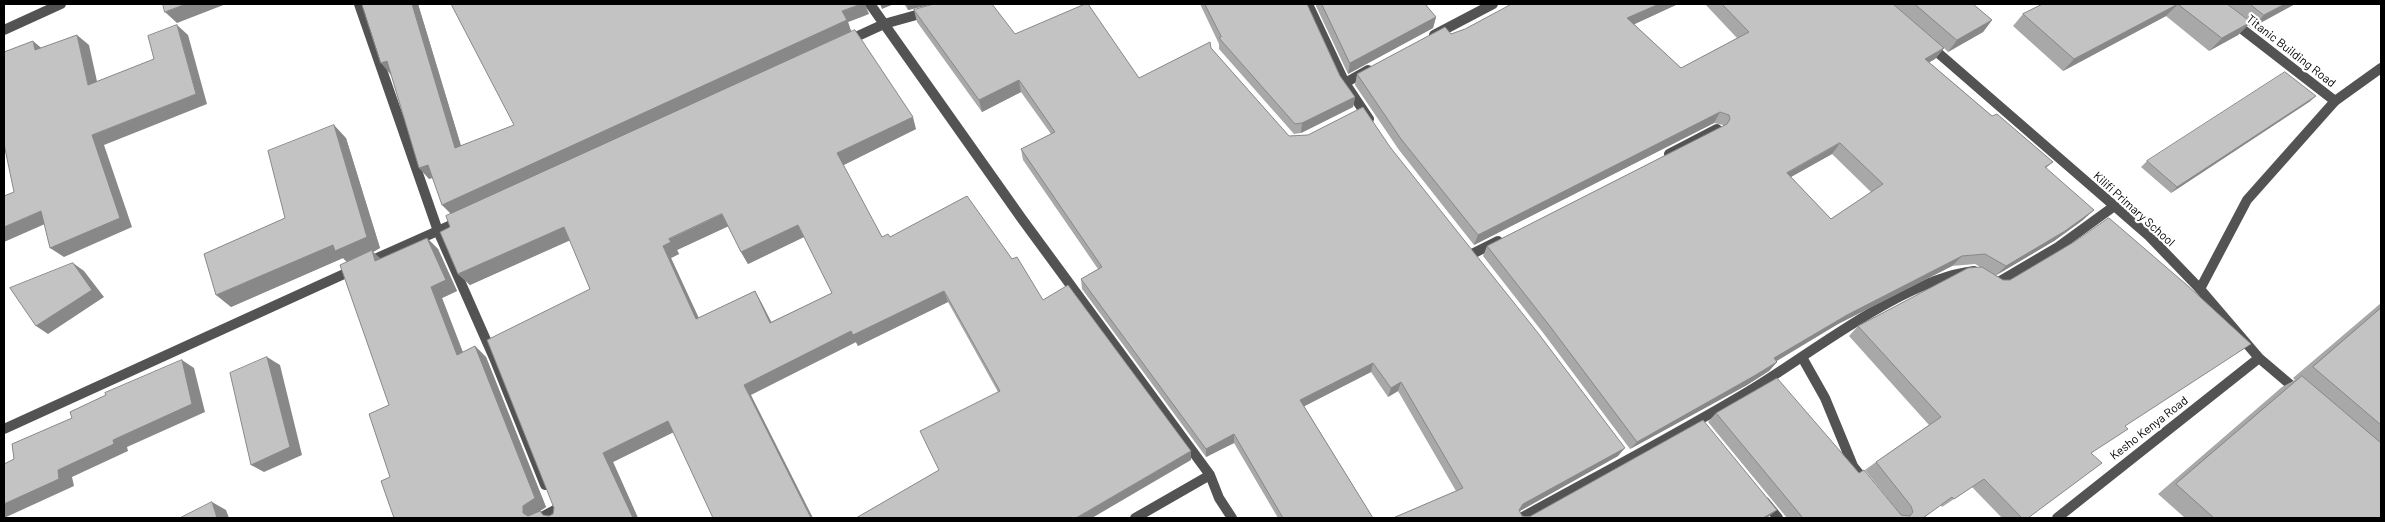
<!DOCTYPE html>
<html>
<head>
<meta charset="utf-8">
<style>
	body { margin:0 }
	#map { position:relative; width:2385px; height:522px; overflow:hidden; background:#fff; font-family:Barlow,sans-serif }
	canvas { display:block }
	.frame { position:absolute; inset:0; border:5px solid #000; pointer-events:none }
</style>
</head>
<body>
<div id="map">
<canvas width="2385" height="522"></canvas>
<div class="frame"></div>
</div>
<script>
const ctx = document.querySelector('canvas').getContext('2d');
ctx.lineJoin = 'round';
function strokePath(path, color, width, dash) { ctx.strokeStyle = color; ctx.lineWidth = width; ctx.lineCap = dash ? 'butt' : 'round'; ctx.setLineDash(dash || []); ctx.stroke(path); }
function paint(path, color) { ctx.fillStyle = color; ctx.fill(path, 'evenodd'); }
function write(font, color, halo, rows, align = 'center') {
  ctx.font = font + ' Barlow,sans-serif'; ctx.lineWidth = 4.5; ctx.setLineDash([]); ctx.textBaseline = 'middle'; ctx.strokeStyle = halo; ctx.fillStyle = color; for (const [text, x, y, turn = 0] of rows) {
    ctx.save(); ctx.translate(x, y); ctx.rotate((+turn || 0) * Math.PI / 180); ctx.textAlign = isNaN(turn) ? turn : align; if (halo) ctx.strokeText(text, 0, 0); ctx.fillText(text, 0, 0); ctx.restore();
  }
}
strokePath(new Path2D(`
	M2200 289 2247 200 2335 101 2381 68`), '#535353', 10);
strokePath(new Path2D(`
	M359 4 438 231 494 358 545 485
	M870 4 1022 219 1210 475 1219 498 1232 518
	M1308 4 1345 83 1369 119
	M2233 22 2335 101
	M4 30 61 4
	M1434 35 1493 4
	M847 41 884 24 927 12
	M1929 45 2149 236 2200 289 2259 358 2299 392
	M1345 83 1368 70
	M1669 154 1717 129
	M1472 254 1498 241
	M368 262 460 221
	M1992 282 1995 284 2058 247 2113 207
	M1803 359 1825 398 1853 466 1861 476
	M4 429 355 269
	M1765 502 1778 518
	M540 518 555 510
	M1135 518 1210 475
	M1521 518C1597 476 1674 436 1749 391 1811 354 1903 279 1974 271
	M2057 518 2259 358`), '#535353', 10);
paint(new Path2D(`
	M362 4H418L461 146 869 14 848 22 851 31 916 129 843 165 882 237H890L1012 259 1043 300 1191 451V460L939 470 998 392 948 302 858 346 856 342 613 462 638 518H394L390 477 389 405 347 262 343 258 231 307 285 218 346 138 380 248 373 252 381 259 427 238 438 249 457 291 442 298 463 352 475 346 486 357 546 507 537 513 546 516H549L553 514 590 289 570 240 470 285 458 274 450 227 451 214 432 178 429 179 391 74V75ZM728 226 741 252 748 264 804 237 832 293 771 322 761 302 755 291 698 318 671 258 679 254 677 250Z
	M904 4H933L908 10Z
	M1200 4H1307L1340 76 1355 97 1353 107 1301 133 1294 134 1219 49V44Z
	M1315 4H1425L1436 17 1433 28 1348 74Z
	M1678 4 1634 24 1681 68 1737 38 1705 4H1893L1894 5 1895 4H1973L1992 20 1983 32 1948 52 1944 48 1935 59 1929 62 1992 116 2053 162 2046 168 2083 220 2054 241 1996 275 2125 426 2091 453 2028 518H2002L1972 487 1942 507 1941 505 1923 518H1787L1708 422 1716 413 1859 473 1900 514 1865 470 1876 462 1929 425 1849 336 1858 326 1980 267 1975 264 1952 266 1838 324 1777 361V362L1769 371 1747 385 1630 449 1544 334 1483 256 1487 246 1723 126V125L1714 123 1474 245 1399 150 1355 85 1357 74 1451 34ZM1832 154 1871 192 1831 219 1791 177Z
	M2043 4H2295L2251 28 2248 25 2238 35 2209 51 2166 16 2063 71 2013 26 2023 14Z
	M914 10 1015 34 1139 78 1211 48 1289 136 1390 147 1618 456 1520 511 1522 516 1768 517 1767 518H1393L1456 491 1398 391 1388 397 1371 372 1304 406 1373 518H1278L1234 443 1206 457 1082 289 1081 279 1098 269 1023 160 1021 149 1051 134 1021 92 982 112 917 22Z
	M2316 96 2309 102 2171 193 2141 167 2147 161Z
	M2381 303V518H2185L2158 494 2282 387 2295 380 2293 378Z`), '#a8a8a8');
paint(new Path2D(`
	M186 4H226L177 23 165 12Z
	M412 4H418L465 159 455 148Z
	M861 4H865L869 14 848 22 851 31 452 215 442 205 842 11Z
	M880 4H894L882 9Z
	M907 4H933L908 10Z
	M1659 4H1678L1622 30 1627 18Z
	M2178 4 2166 16 2063 71 2074 59Z
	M2285 4H2295L2251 28 2264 15Z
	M1436 17 1433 28 1348 74 1350 63Z
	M1992 20 1983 32 1948 52 1957 40Z
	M2251 22 2238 35 2209 51 2222 38Z
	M177 25 188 35 207 104 104 145 132 227 64 257 50 248 92 135 196 94Z
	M77 35 89 45 100 95 88 85Z
	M33 41 45 51 35 50Z
	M1944 48 1935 59 1916 70 1925 59Z
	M387 61 397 72 391 75 381 63Z
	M1019 80 1021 92 982 112 979 100Z
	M2316 96 2309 102 2171 193 2177 187Z
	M1355 97 1353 107 1301 133 1302 123Z
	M1720 112 1714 123 1474 245 1478 235Z
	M913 117 916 129 842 166 837 153Z
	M334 125 346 138 380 248 373 252 384 262 348 263 343 258 231 307 216 295 333 245Z
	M1840 143 1832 154 1780 183 1787 173Z
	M428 165 437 176 429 179 419 168Z
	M2094 210 2083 220 2054 241 1995 276 2006 266Z
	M41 211 54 220 4 242V227Z
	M722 214 729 226 677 250 679 254 671 258 704 329 696 319 663 246 669 239Z
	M798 225 804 237 748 264 741 252Z
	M564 227 573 239 470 285 458 274Z
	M427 238 438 249 457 291 442 298 468 366 457 355 431 287Z
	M1962 256 1952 266 1838 324 1766 367 1774 358 1847 315Z
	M73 263 84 271 104 297 48 334 36 326Z
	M755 291 761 302 777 333 770 323Z
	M944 291 948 302 858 346 856 342 751 395 813 518H811L744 385 851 331Z
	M475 346 486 357 546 507 530 518 523 513Z
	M267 357 280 365 302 455 264 472 251 465Z
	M182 360 194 368 205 412 127 447 128 451 72 477 74 486 4 518V504L58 470 113 440Z
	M1777 362 1769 371 1747 385 1630 449 1637 442Z
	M1373 363 1371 372 1299 409 1300 400Z
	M1401 382 1398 391 1388 397 1391 388Z
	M668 421 676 431 613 462 638 518H633L603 453Z
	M1234 434V443L1206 457V449Z
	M1625 448 1618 456 1518 512 1523 504Z
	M1191 451V460L1092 518H1076Z
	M212 502 226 510 229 518H217Z
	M1777 510 1767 518H1763Z`), '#888');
const building = new Path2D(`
	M163 4H186L165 12Z
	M362 4H412L455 148 514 125 451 4H861L842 11 847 20 442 205 428 165 419 168 387 61 381 63Z
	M934 4H992L1015 34 1085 4H1088L1139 78 1210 42 1211 48 1289 136 1308 135 1363 107 1390 147 1538 333 1625 448 1523 504 1519 510 1522 516 1529 517 1703 420 1777 510 1763 518H1393L1463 488 1401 382 1391 388 1373 363 1300 400 1373 518H1283L1234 434 1206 449 1081 279 1102 267 1021 149 1055 132 1019 80 979 100 914 10Z
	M1205 4H1307L1340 76 1355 97 1302 123 1295 124 1219 38 1221 37Z
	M1322 4H1425L1436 17 1350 63Z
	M1512 4H1659L1627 18 1681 68 1749 32 1722 4H1893L1944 48 1925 59 1992 116 1997 114 2053 162 2045 167 2094 210 2065 231 2006 266 1985 254 1962 256 1847 315 1774 358 1777 362 1754 376 1637 442 1549 325 1487 246 1727 124 1730 119 1729 115 1720 112 1478 235 1401 139 1357 74 1445 27 1451 34 1465 29ZM1840 143 1883 184 1831 219 1787 173Z
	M1915 4H1973L1992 20 1957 40Z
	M2043 4H2178L2074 59 2023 14Z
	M2178 4H2227L2251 22 2222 38Z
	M2250 4H2285L2264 15Z
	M177 25 196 94 92 135 120 218 50 248 41 211 4 227V196L14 192 4 144V52L33 41 35 50 77 35 88 85 154 59 148 36Z
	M855 30 913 117 837 153 882 237 888 234 890 237 967 196 1012 259 1017 257 1043 300 1068 285 1191 451 1076 518H856L939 470 920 431 1000 391 944 291 853 335 851 331 744 385 811 518H713L668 421 603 453 633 518H394L381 481 390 477 369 414 389 405 340 265 372 250 375 261 427 238 446 280 431 287 457 355 475 346 535 498 523 506V513L528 516 540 511 543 515 549 516 553 514 554 508 487 340 590 289 564 227 458 274 440 232 450 227 446 216ZM722 214 741 252 798 225 832 293 770 323 755 291 696 319 663 246 671 242 669 239Z
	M2285 72 2316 96 2177 187 2147 161Z
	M334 125 367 237 335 251 333 245 216 295 204 254 285 218 268 151Z
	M2109 218 2188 286 2251 344 2125 426 2128 429 2091 453 2102 463 2028 518H2022L1984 479 1954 499 1952 497 1923 518H1803L1716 413 1777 378 1859 473 1864 470 1901 515 1910 516 1913 512 1911 506 1876 462 1941 417 1858 326 1968 268 1982 267 2003 280H2010L2074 242Z
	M73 263 92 290 36 326 10 288Z
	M2381 308V425L2313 367Z
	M267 357 290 447 251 465 230 373Z
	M182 360 192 404 113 440 114 444 58 470 59 479 4 504V464L14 459 12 444 72 418 70 412 106 395 105 393Z
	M2302 376 2381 443V518H2214L2176 484Z
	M212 502 217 518H180Z`);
paint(building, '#c3c3c3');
strokePath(building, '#888', 1);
write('12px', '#000', '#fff', [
	["Titanic Building Road",2291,51,38],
	["Kilifi Primary School",2134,209,42],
	["Kesho Kenya Road",2149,428,-38]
]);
</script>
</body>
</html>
